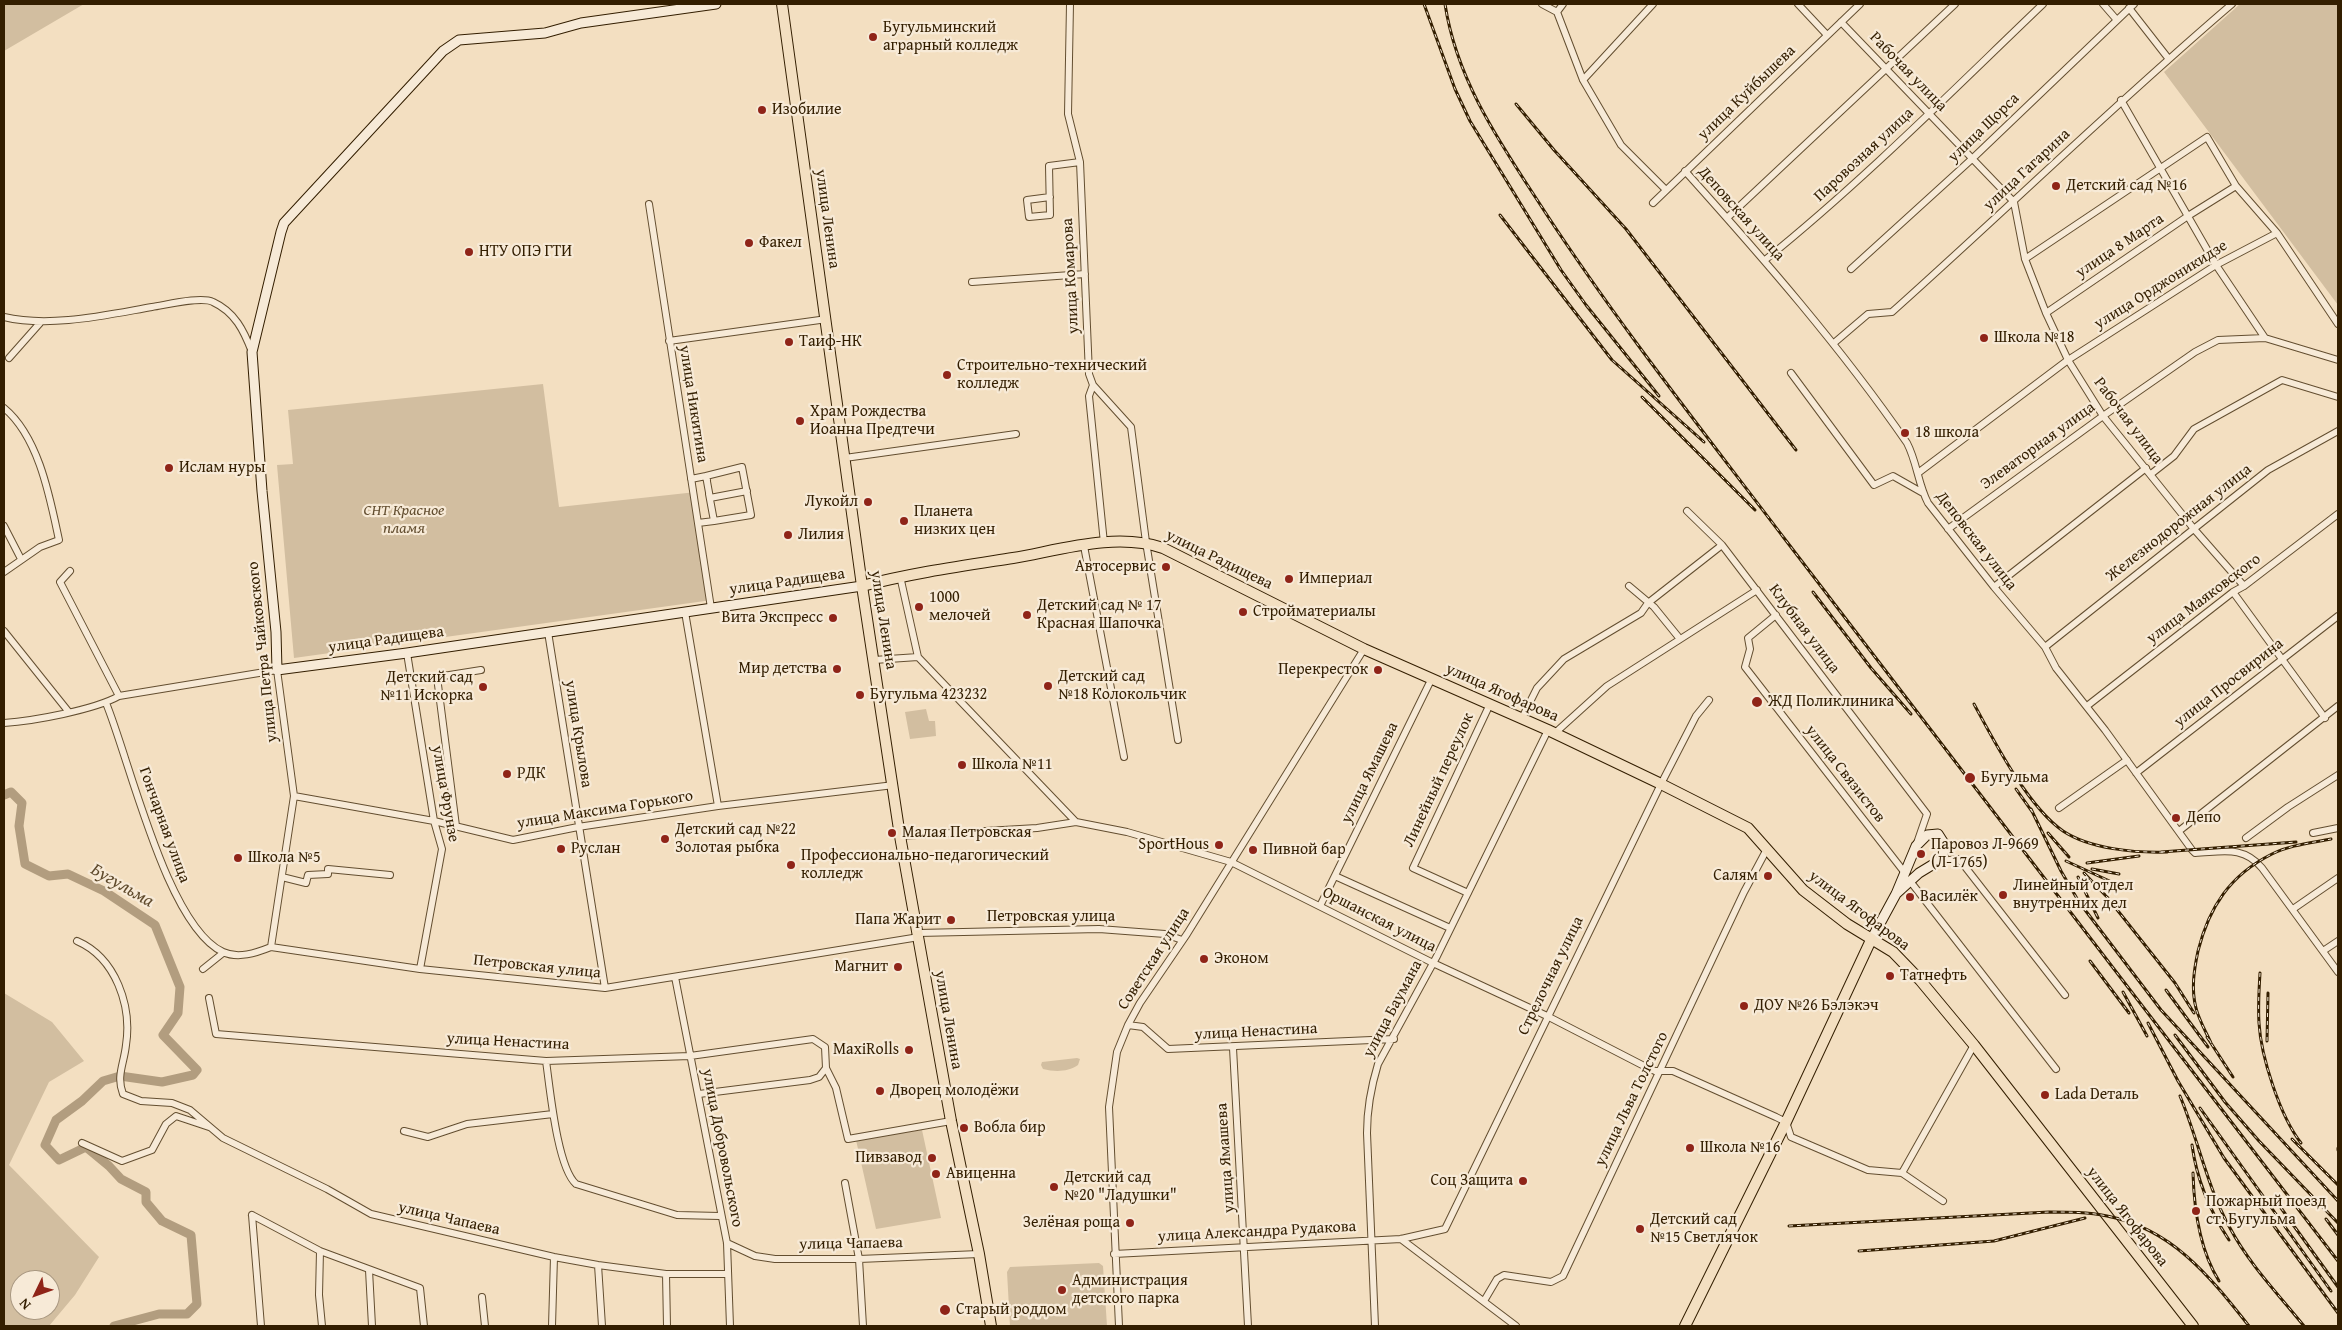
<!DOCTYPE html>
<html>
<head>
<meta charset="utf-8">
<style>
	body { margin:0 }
	#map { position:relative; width:2342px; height:1330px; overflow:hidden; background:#f3dfc1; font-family:"Gentium Book Plus",serif }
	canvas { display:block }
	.frame { position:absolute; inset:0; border:5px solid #331e00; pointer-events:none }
	.north { position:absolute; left:10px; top:1270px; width:50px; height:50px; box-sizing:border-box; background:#f7ead7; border:1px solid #a99881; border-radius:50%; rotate:228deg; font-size:14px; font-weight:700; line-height:20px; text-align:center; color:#331e00 }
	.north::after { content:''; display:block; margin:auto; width:18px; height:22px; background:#8f2418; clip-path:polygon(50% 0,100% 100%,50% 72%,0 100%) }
</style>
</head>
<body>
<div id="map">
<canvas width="2342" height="1330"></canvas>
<div class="frame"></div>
<div class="north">N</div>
</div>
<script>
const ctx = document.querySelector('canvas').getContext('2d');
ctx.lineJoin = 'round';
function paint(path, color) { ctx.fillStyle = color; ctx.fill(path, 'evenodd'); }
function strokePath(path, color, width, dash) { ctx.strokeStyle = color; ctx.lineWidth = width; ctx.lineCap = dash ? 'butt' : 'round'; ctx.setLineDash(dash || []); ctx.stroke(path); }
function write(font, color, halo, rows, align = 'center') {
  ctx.font = font + ' "Gentium Book Plus",serif'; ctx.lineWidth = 4.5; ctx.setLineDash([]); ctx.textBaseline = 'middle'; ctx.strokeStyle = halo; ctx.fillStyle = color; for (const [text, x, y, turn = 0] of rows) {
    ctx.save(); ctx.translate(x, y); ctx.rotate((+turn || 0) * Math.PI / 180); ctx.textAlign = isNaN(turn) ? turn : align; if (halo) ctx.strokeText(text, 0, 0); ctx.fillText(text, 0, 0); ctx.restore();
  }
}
paint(new Path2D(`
	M4 4H84L4 51Z
	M2240 4H2338V305L2164 72Z
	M543 384 559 507 696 492 712 600 294 658 277 465 293 464 288 410Z
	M926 709 929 721H935L936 736 910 739 905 712Z
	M4 993 52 1022 84 1061 49 1082 9 1165 99 1257 75 1295 49 1326H4ZM20 1280H50V1310H20Z
	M1077 1058 1080 1059 1078 1065C1068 1072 1055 1072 1043 1069L1041 1065 1042 1062Z
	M922 1130 941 1218 876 1229 856 1140Z
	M1099 1263 1103 1266 1107 1326H1010L1007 1272 1010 1267Z`), '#d2bea0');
strokePath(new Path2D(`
	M4 795 11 792 22 803 19 826 25 864 49 876 68 874 104 891 155 925 180 987 178 1013 163 1035 197 1070 193 1075 162 1082 120 1076 103 1081 82 1101 56 1120 45 1145 59 1160 86 1147 109 1166 121 1179 146 1192V1202L162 1221 191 1235 197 1304 187 1314H159L114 1326`), '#b29d7f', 9);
const street = new Path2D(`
	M1070 4 1068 114 1080 162 1089 374 1093 385 1131 427 1146 542 1178 740
	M1542 4 1557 12 1583 80 1621 145 1666 190
	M1798 4 1827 35
	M2103 4 2116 19
	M2129 8 2168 58
	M1557 12 1563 4
	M1841 22 2014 202 2025 259 2046 313 2068 360 2103 416 2194 529 2244 586
	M1583 80 1653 4
	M2121 100 2216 265 2265 338
	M1685 171C1763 258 1840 346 1907 443 1917 462 1918 484 1928 503L1994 587 2045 647 2056 668 2105 730 2192 850 2195 853C2222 852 2243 845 2262 868L2338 972
	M1050 197 1027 200 1029 217 1050 215 1049 166 1080 162
	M1653 203 1860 4
	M649 204 711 608
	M1727 218 1955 4
	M2025 259 2207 137 2236 186 2277 233 2338 324
	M1765 260C1863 181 1952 91 2043 4
	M1851 269 1973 158 2134 4
	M972 282 1085 274
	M2046 313 2188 216 2236 186
	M4 317C50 328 106 315 152 307 166 305 201 296 213 302 235 312 244 331 252 352
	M669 341 827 319
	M1834 343 1868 314 1892 312C2006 210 2116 103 2232 4
	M9 358 40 323
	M1791 373 1874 485 1893 476 1923 493
	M1093 385 1089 396 1104 543
	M4 408C39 437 50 498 59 540L40 547 4 572
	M845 458 1016 434
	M1918 473 2068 360 2216 265 2277 233
	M2151 474 2174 456 2194 429 2282 380 2338 397
	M691 479 706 476 707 480
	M1687 511 1722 545 1927 814 1917 843
	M714 521 751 515 742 467 706 476 710 498 747 491
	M698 523 714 521 709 494
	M4 526 21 559
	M1948 529 2103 416 2195 352 2218 340 2265 338 2338 360
	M1084 546 1124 757
	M70 571 60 582 119 696
	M900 576 918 657
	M1629 586 1654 607 1680 639
	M1994 587 2146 468
	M2233 592 2325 718
	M685 612 718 806
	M1776 615 1748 638 1750 649 1745 667 1905 873
	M4 631 68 711
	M548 632 605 988
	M2045 647 2268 470 2338 431
	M407 653 434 821 442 849 420 969
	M874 660 918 657 1076 822 1127 832 1231 862 1433 963 1547 1016 1648 1068 1655 1071H1673L1776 1117 1786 1122 1791 1137 1868 1170 1902 1173
	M106 703C130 761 167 926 223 952 238 959 256 953 271 947L420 969 605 988 919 937
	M2087 706 2233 592 2244 586 2338 514
	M1522 718 1537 688 1564 659 1641 613 1648 603 1722 545
	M4 723C33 721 94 710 119 696L277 670 294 796 271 947
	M1555 733 1607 686 1757 590
	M2136 773 2338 616
	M294 796 434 821 513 840 578 827 718 806 894 785
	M2059 808 2127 760
	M456 826 437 677 481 670
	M2179 831 2338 706
	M2313 833 2338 828
	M900 836 1037 828 1076 822
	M2246 838 2288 807 2338 775
	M1940 861 1959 859 2065 995
	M1335 876 1450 928
	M282 877 306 883 308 875 328 874V869L390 875
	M1910 881 2056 1069
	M1468 893 1413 868 1490 704
	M1320 906 1432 678
	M2293 909 2338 878
	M918 933 1099 929 1165 934 1182 940
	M77 941C116 958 132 1006 126 1045 124 1064 116 1076 123 1094L141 1101 172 1103 190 1110 223 1138 327 1189 371 1214 554 1257 598 1265 666 1274H728
	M2323 951 2338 941
	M203 969 223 953
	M675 977 727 1243 730 1326
	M209 998 216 1034 546 1061 690 1056 813 1039 825 1047 826 1068 836 1088 848 1139 951 1121
	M1128 1025 1143 1027 1168 1049 1394 1039
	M1233 1048 1248 1326
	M546 1061C550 1088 557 1167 576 1184L677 1215 720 1216
	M699 1094 810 1080 819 1077 826 1068
	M404 1131 428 1137 467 1124 553 1114
	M82 1143 122 1161 152 1150 166 1124 176 1116 209 1127
	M1902 1173 1974 1045
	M1902 1173 1943 1201
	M845 1183 859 1259 863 1326
	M252 1215 320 1251 420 1288 424 1326
	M252 1215 261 1326
	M1401 1239 1516 1326
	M727 1243 755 1256 775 1259H859L979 1254
	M320 1251 319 1295 322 1326
	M1114 1254 1401 1239 1445 1229 1661 784 1696 716 1709 700
	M598 1265 602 1326
	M369 1270 372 1326
	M666 1274 667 1326
	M482 1297 485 1326
	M1484 1301 1497 1279 1504 1275 1551 1282 1563 1276 1744 892 1767 849
	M552 1326 554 1257
	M1119 1326 1109 1107 1117 1052 1128 1025 1140 1003 1187 934 1364 649
	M1375 1326 1367 1133C1367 1109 1371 1087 1378 1064L1437 956 1548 730`);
const secondary = new Path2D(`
	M716 4 581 23 545 33 459 40 443 51 284 223 281 232 252 352 262 491 276 632 277 670 407 653 862 586
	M1871 940 1896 894 1916 846 1927 835 1938 834 1945 845 1942 859 1919 873 1896 894`);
const primary = new Path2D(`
	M782 4 862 586 900 836 951 1121 979 1254 991 1326
	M862 586C912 573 962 566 1013 558 1060 550 1116 532 1163 548L1364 649 1548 730 1661 784 1748 828 1803 890 1847 924 1893 952 1920 980 1974 1045 2193 1326
	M1685 1326 1786 1122 1871 940`);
strokePath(street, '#634e30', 8);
strokePath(secondary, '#331e00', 11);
strokePath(primary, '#331e00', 12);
strokePath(street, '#f7ead7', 6);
strokePath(secondary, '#f7ead7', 9);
strokePath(primary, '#f3dfc1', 10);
const rail = new Path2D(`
	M1424 4 1455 89 1470 121 1561 270 1586 305 1659 396
	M1445 4C1457 83 1503 147 1545 212 1619 325 1703 431 1784 538 1969 780 2153 1020 2338 1261
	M1516 104 1554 150 1626 229 1796 450
	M1500 215 1612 360 1704 442
	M1642 397 1755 510
	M1813 592 1871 668 1911 714
	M1974 704C1994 741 2028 807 2063 831 2090 849 2135 853 2167 852
	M2016 789 2033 813
	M2031 809 2061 871 2079 902 2161 1010 2338 1201
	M2048 833 2069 857
	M2161 852 2296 842
	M2066 861 2116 884
	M2087 863 2139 856
	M2092 869 2119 874
	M2084 873 2107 897 2175 983 2194 1013
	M2078 877 2098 918
	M2090 961 2129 1013
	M2260 973C2259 989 2258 1006 2259 1023 2261 1057 2280 1116 2301 1143
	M2166 990 2208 1047
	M2123 992 2147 1036
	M2148 1023 2178 1081 2224 1158 2338 1313
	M2175 1035 2225 1102 2259 1141 2338 1223
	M2207 1037 2233 1077
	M2267 1041 2268 993
	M2211 1043C2206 1032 2199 1020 2196 1008 2191 989 2194 970 2198 951 2209 907 2230 875 2272 854 2290 845 2311 843 2331 839
	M2180 1096C2198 1139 2207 1187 2230 1228 2249 1264 2279 1295 2304 1326
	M2200 1108 2331 1291
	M2292 1139 2338 1185
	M2192 1145C2197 1181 2209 1210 2229 1240
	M2338 1148V1150
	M2193 1173C2194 1209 2199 1249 2219 1281
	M2281 1208 2338 1287
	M2326 1219 2338 1235
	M1789 1226 2049 1212C2069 1212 2088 1212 2107 1216 2173 1229 2210 1277 2249 1326
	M1859 1251 1994 1241 2085 1218`);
strokePath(rail, '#331e00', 3);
strokePath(rail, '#f7ead7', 1, [4]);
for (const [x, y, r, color] of [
	[873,37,5,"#8f2418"],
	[762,110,5,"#8f2418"],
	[2056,186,5,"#8f2418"],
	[749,243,5,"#8f2418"],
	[469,252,5,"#8f2418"],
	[1984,338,5,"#8f2418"],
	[789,342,5,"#8f2418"],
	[947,375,5,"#8f2418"],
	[800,421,5,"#8f2418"],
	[1905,433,5,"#8f2418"],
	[169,468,5,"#8f2418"],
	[868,502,5,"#8f2418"],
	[904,521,5,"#8f2418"],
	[788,535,5,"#8f2418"],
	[1166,567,5,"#8f2418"],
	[1289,579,5,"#8f2418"],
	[919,607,5,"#8f2418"],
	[1243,612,5,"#8f2418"],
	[1027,615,5,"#8f2418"],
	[833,618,5,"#8f2418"],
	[837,669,5,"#8f2418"],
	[1378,670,5,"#8f2418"],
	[1048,686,5,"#8f2418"],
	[483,687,5,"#8f2418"],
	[860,695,5,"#8f2418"],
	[1757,702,6,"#8f2418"],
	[962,765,5,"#8f2418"],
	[507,774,5,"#8f2418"],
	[1970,778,6,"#8f2418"],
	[2176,818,5,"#8f2418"],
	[892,833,5,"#8f2418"],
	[665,839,5,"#8f2418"],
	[1219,845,5,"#8f2418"],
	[561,849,5,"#8f2418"],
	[1253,850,5,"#8f2418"],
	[1921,854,5,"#8f2418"],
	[238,858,5,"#8f2418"],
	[791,865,5,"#8f2418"],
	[1768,876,5,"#8f2418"],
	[2003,895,5,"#8f2418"],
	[1910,897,5,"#8f2418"],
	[951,920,5,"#8f2418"],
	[1204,959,5,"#8f2418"],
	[898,967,5,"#8f2418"],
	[1890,976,5,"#8f2418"],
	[1744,1006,5,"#8f2418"],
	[909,1050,5,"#8f2418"],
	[880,1091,5,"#8f2418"],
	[2045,1095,5,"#8f2418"],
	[964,1128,5,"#8f2418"],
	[1690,1148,5,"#8f2418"],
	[932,1158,5,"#8f2418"],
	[936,1174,5,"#8f2418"],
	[1523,1181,5,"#8f2418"],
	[1054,1187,5,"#8f2418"],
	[2196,1211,5,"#8f2418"],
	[1130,1223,5,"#8f2418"],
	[1640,1229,5,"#8f2418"],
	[1062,1290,5,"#8f2418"],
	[945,1310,6,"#8f2418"]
]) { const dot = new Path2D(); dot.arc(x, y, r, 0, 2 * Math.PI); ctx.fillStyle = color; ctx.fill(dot); strokePath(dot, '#f7ead7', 2); }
write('16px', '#331e00', '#f7ead7', [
	["Бугульминский",883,28],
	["аграрный колледж",883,46],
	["Изобилие",772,110],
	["Детский сад №16",2066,186],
	["Факел",759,243],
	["НТУ ОПЭ ГТИ",479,252],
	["Школа №18",1994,338],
	["Таиф-НК",799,342],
	["Строительно-технический",957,366],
	["колледж",957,384],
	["Храм Рождества",810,412],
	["Иоанна Предтечи",810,430],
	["18 школа",1915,433],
	["Ислам нуры",179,468],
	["Лукойл",858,502,"right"],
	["Планета",914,512],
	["низких цен",914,530],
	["Лилия",798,535],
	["Автосервис",1156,567,"right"],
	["Империал",1299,579],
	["1000",929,598],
	["мелочей",929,616],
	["Детский сад № 17",1037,606],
	["Красная Шапочка",1037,624],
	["Стройматериалы",1253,612],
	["Вита Экспресс",823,618,"right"],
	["Мир детства",827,669,"right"],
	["Перекресток",1368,670,"right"],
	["Детский сад",1058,677],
	["№18 Колокольчик",1058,695],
	["Детский сад",473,678,"right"],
	["№11 Искорка",473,696,"right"],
	["Бугульма 423232",870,695],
	["ЖД Поликлиника",1768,702],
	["Школа №11",972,765],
	["РДК",517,774],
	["Бугульма",1981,778],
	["Депо",2186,818],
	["Детский сад №22",675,830],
	["Золотая рыбка",675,848],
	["Малая Петровская",902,833],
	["SportHous",1209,845,"right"],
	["Паровоз Л-9669",1931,845],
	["(Л-1765)",1931,863],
	["Руслан",571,849],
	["Пивной бар",1263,850],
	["Профессионально-педагогический",801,856],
	["колледж",801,874],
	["Школа №5",248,858],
	["Салям",1758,876,"right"],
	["Линейный отдел",2013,886],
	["внутренних дел",2013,904],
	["Василёк",1920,897],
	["Папа Жарит",941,920,"right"],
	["Эконом",1214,959],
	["Магнит",888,967,"right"],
	["Татнефть",1900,976],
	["ДОУ №26 Бэлэкэч",1754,1006],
	["MaxiRolls",899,1050,"right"],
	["Дворец молодёжи",890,1091],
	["Lada Dеталь",2055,1095],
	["Вобла бир",974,1128],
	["Школа №16",1700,1148],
	["Пивзавод",922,1158,"right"],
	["Авиценна",946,1174],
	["Детский сад",1064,1178],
	["№20 \"Ладушки\"",1064,1196],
	["Соц Защита",1513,1181,"right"],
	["Пожарный поезд",2206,1202],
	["ст. Бугульма",2206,1220],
	["Детский сад",1650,1220],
	["№15 Светлячок",1650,1238],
	["Зелёная роща",1120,1223,"right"],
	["Администрация",1072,1281],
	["детского парка",1072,1299],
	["Старый роддом",956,1310]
], 'left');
write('16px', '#331e00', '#f7ead7', [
	["Рабочая улица",1908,72,46],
	["улица Куйбышева",1747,93,-44],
	["улица Щорса",1984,128,-44],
	["Паровозная улица",1864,155,-43],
	["улица Гагарина",2027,170,-43],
	["Деповская улица",1741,214,48],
	["улица Ленина",827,219,82],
	["улица 8 Марта",2120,246,-34],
	["улица Комарова",1071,276,-93],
	["улица Орджоникидзе",2161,285,-32],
	["улица Никитина",693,404,81],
	["Рабочая улица",2128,421,53],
	["Элеваторная улица",2038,446,-36],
	["Железнодорожная улица",2179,523,-38],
	["Деповская улица",1976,541,52],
	["улица Радищева",1219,560,26],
	["улица Радищева",787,582,-8],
	["улица Маяковского",2204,599,-37],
	["улица Ленина",883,620,81],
	["Клубная улица",1804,629,53],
	["улица Радищева",386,640,-8],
	["улица Петра Чайковского",263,652,-96],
	["улица Просвирина",2229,683,-38],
	["улица Ягофарова",1502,693,24],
	["улица Крылова",578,734,81],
	["улица Ямашева",1370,773,-64],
	["улица Связистов",1845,774,52],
	["Линейный переулок",1439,780,-65],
	["улица Фрунзе",445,794,80],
	["улица Максима Горького",605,810,-9],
	["Гончарная улица",164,825,70],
	["улица Ягофарова",1859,911,37],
	["Петровская улица",1051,917],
	["Оршанская улица",1379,920,27],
	["Советская улица",1154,959,-57],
	["Петровская улица",537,967,6],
	["Стрелочная улица",1551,976,-64],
	["улица Баумана",1393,1009,-62],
	["улица Ленина",948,1020,80],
	["улица Ненастина",1256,1032,-3],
	["улица Ненастина",508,1042,3],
	["улица Льва Толстого",1632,1099,-64],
	["улица Добровольского",722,1148,79],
	["улица Ямашева",1226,1158,-94],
	["улица Ягофарова",2127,1217,52],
	["улица Чапаева",449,1219,13],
	["улица Александра Рудакова",1257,1232,-3],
	["улица Чапаева",851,1244,-1]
]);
write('italic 16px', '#634e30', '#f7ead7', [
	["СНТ Красное",404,511],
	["пламя",404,529]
]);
write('italic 18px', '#5f4a2c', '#f7ead7', [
	["Бугульма",122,886,30]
]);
</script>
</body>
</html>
